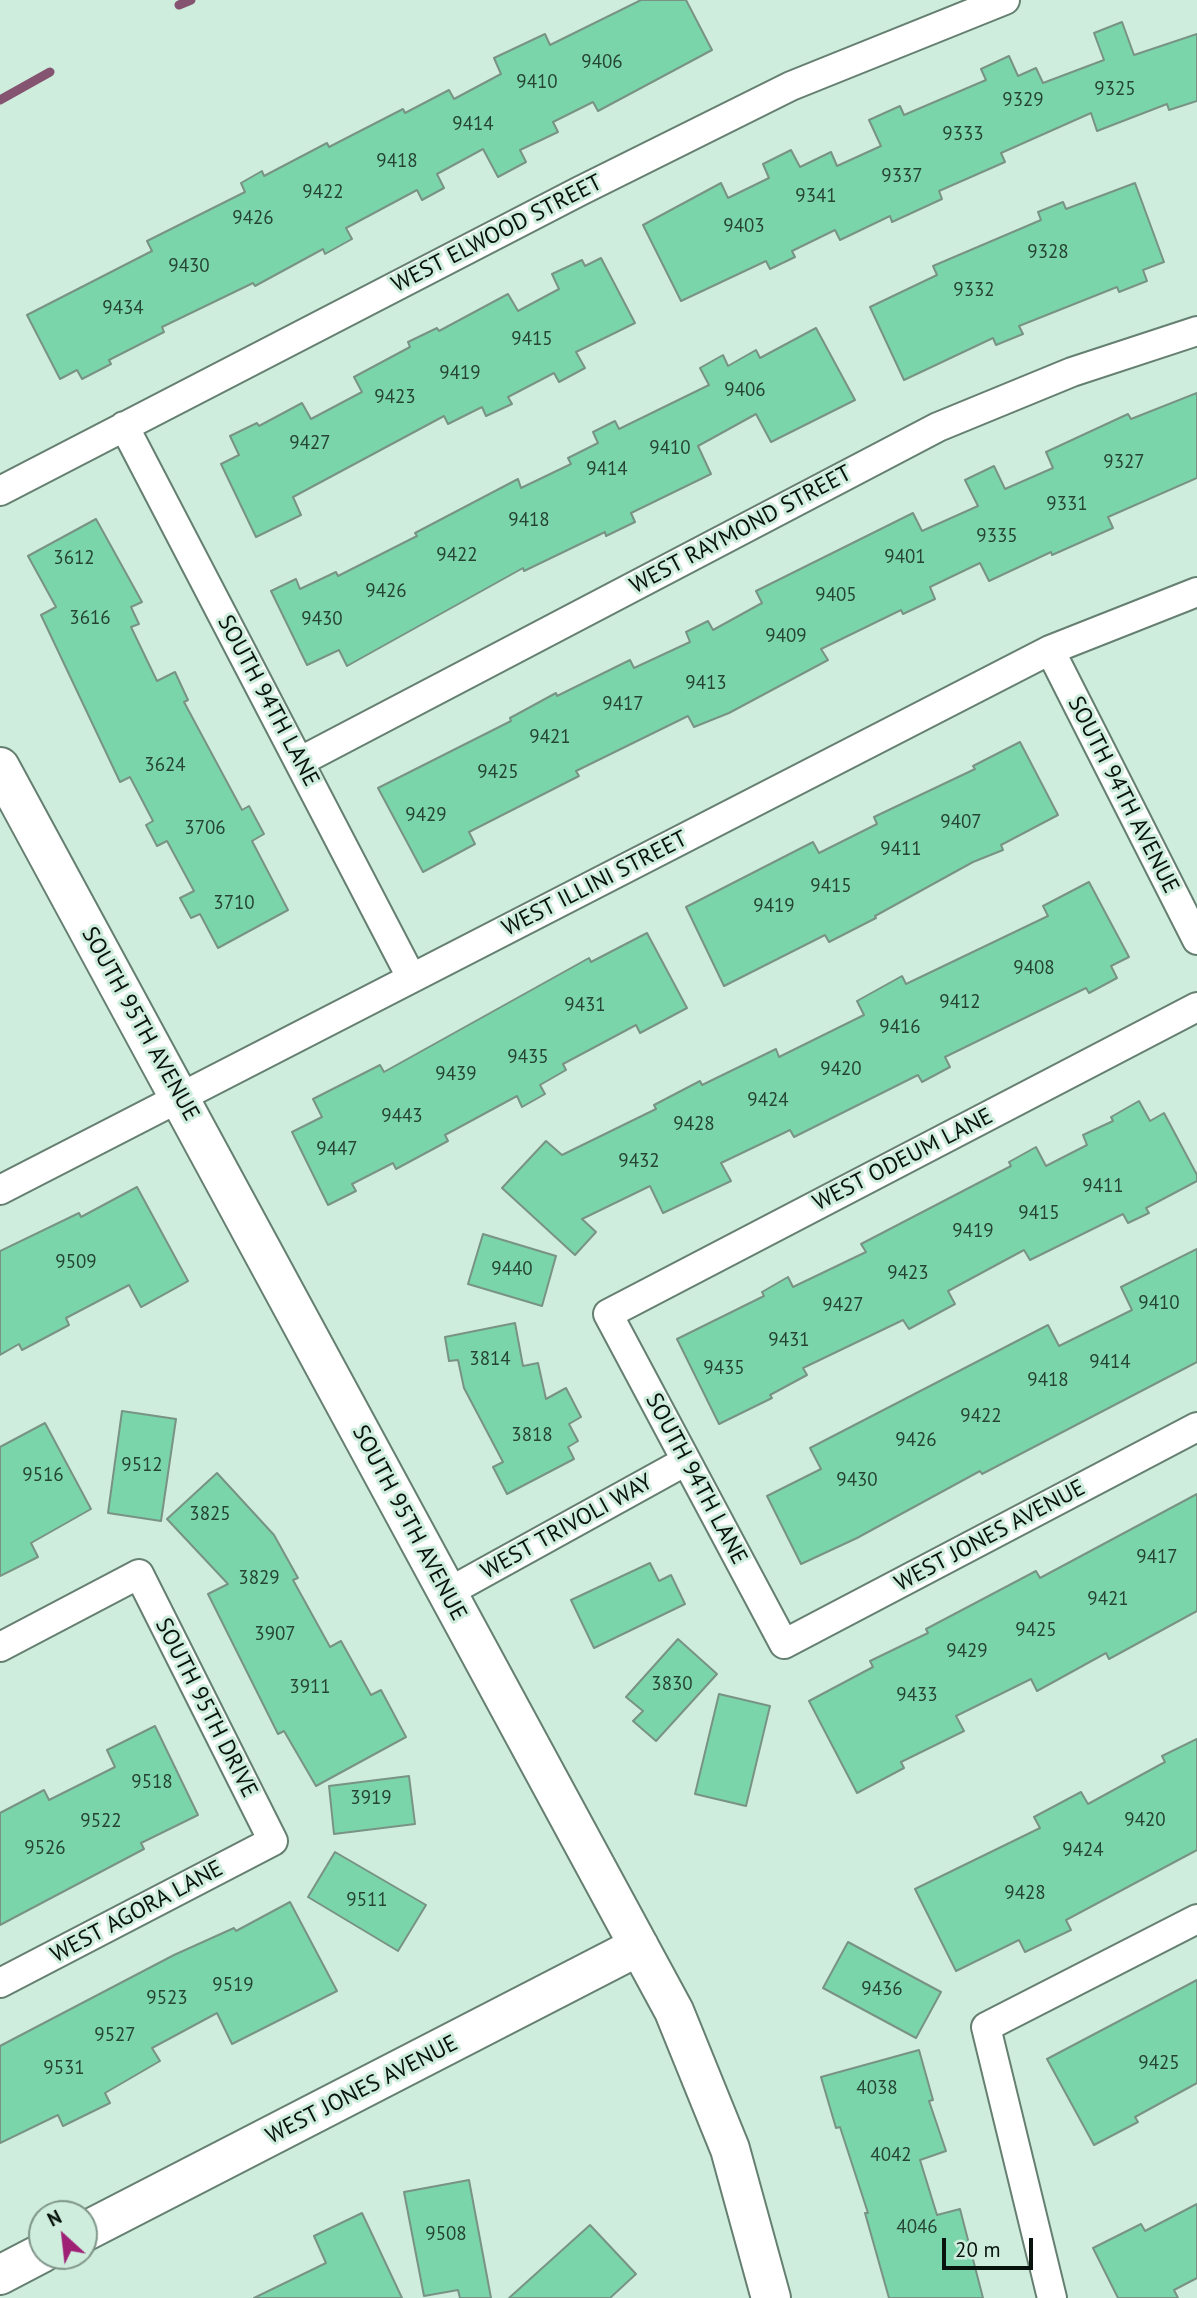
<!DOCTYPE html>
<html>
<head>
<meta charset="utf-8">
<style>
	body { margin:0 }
	#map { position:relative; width:1197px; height:2298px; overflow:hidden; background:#cfeddd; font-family:"PT Sans",sans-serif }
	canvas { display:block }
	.north { position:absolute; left:28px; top:2200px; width:70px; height:70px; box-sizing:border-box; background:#cfeddd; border:2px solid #7f968a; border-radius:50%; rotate:333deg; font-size:19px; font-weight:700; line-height:28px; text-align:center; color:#08130d }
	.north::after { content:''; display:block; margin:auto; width:24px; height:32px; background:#9f2176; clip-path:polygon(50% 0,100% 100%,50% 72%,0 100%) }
	.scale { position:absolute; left:942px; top:2238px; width:91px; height:32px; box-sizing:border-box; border:4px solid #08130d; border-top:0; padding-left:9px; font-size:21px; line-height:24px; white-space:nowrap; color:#08130d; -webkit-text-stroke:5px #cfeddd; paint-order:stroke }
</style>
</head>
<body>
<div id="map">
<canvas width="1197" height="2298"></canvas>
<div class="north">N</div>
<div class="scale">20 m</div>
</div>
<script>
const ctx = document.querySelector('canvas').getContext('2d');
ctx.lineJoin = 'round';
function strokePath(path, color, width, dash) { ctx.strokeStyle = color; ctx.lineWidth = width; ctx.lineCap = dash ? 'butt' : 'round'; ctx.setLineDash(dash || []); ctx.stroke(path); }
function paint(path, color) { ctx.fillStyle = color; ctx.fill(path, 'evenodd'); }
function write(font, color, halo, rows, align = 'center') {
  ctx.font = font + ' "PT Sans",sans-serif'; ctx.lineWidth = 6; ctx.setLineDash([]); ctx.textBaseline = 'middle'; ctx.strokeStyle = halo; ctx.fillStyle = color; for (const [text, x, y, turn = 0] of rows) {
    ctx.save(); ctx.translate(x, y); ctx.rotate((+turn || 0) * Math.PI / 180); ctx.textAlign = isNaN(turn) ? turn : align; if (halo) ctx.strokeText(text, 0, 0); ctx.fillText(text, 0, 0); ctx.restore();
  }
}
strokePath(new Path2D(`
	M179 5 191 0
	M0 100 50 72`), '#855470', 9);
const building = new Path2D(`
	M641 0H686L712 50 598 111 593 102 553 122 558 132 520 150 526 162 498 177 483 149 437 174 444 188 422 200 417 190 346 228 352 239 325 254 323 249 255 286 253 283 162 327 164 332 109 360 111 364 82 379 77 370 60 379 27 315 152 251 147 241 245 192 241 183 262 171 264 176 327 143 329 147 403 109 405 113 449 90 454 99 501 74 494 58 545 34 550 45Z
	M1122 22 1134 55 1197 34V101L1169 110 1167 104 1097 131 1091 113 1001 153 1005 162 939 191 942 199 892 222 890 216 840 240 835 230 792 251 795 257 770 269 766 261 681 301 643 225 721 183 728 198 769 178 763 164 791 150 800 167 831 152 837 166 881 146 869 120 900 106 904 115 986 80 981 69 1009 56 1018 76 1036 68 1043 83 1104 60 1094 33Z
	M1135 183 1164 262 1143 270 1147 281 1119 292 1117 287 1019 326 1023 334 996 345 993 338 904 380 870 307 937 275 933 266 1041 220 1038 212 1063 202 1066 209Z
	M601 258 635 323 576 352 585 368 559 382 554 373 508 397 512 404 486 416 482 407 448 424 444 416 293 497 301 515 256 537 221 464 239 455 230 436 257 423 259 426 302 403 311 419 362 392 354 377 410 347 408 342 437 328 439 331 508 294 518 311 559 289 552 274 582 260 585 266Z
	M816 328 855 400 771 442 756 414 698 446 711 474 631 513 635 522 606 536 605 532 524 571 523 568 347 666 339 650 307 665 271 591 296 579 300 589 336 572 338 576 417 536 415 533 518 479 521 488 571 464 568 458 598 443 593 432 615 421 619 429 709 385 700 368 723 355 728 366 756 350 760 358Z
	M1197 393V478L1108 517 1113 528 1052 555 1051 552 989 581 980 563 930 587 935 599 903 614 901 610 821 649 828 660 729 713 694 727 688 716 576 771 579 776 469 832 475 844 423 872 378 788 511 721 510 718 556 693 557 696 630 660 634 668 690 642 686 632 708 621 713 630 762 603 756 591 913 513 922 531 978 506 965 480 994 466 1005 489 1053 468 1046 452 1128 414 1131 419Z
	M96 519 142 602 131 607 139 624 131 627 157 681 175 672 188 700 184 702 242 810 249 806 264 834 252 841 288 910 218 948 200 914 191 918 180 898 194 891 167 841 157 846 146 825 153 821 130 777 120 782 41 615 56 607 28 556Z
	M1020 742 1058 815 1001 845 1003 850 973 862 875 916 876 918 829 942 825 935 724 986 686 907 813 842 819 853 877 824 874 817 975 769 973 766Z
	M1089 882 1129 957 1111 966 1117 978 1089 993 1086 988 945 1057 950 1067 922 1082 918 1075 794 1137 790 1130 721 1163 731 1181 663 1213 650 1186 582 1219 596 1232 575 1255 502 1188 546 1141 562 1155 656 1109 654 1105 700 1081 702 1085 776 1049 779 1057 864 1015 857 1001 902 976 906 984 1048 916 1043 906Z
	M647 933 687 1008 640 1033 636 1025 563 1064 566 1070 540 1085 545 1094 522 1107 517 1096 445 1135 448 1141 396 1169 393 1163 352 1184 356 1191 328 1205 292 1132 322 1117 313 1099 380 1065 384 1072 589 958 591 962Z
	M1139 1101 1150 1121 1164 1113 1197 1175V1181L1146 1208 1149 1213 1128 1223 1123 1214 1030 1260 1024 1250 948 1291 955 1304 909 1329 903 1320 803 1368 807 1375 770 1395 772 1398 719 1424 677 1339 764 1296 762 1292 788 1277 793 1287 866 1252 861 1244 1011 1166 1009 1162 1036 1147 1046 1166 1087 1145 1083 1135 1113 1121 1111 1117Z
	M137 1187 188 1281 141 1307 129 1285 66 1318 69 1325 22 1350 19 1344 0 1355V1251L79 1213 81 1217Z
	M483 1234 556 1256 542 1306 468 1284Z
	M1197 1249V1362L982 1474 980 1471 857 1538 801 1564 767 1496 821 1469 810 1448 1048 1325 1059 1346 1132 1310 1121 1287Z
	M515 1323 523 1366 538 1363 546 1399 566 1388 581 1417 569 1424 578 1441 568 1447 574 1459 507 1494 493 1467 503 1462 464 1388 458 1360 449 1361 445 1337Z
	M122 1411 176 1419 161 1521 108 1513Z
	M45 1423 91 1509 31 1543 38 1557 0 1576V1447Z
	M217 1473 274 1535 298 1578 293 1580 330 1647 341 1641 371 1695 381 1690 406 1737 316 1786 284 1731 278 1734 208 1594 228 1584 167 1519Z
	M1197 1494V1611L1109 1659 1106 1653 1037 1691 1031 1679 956 1716 964 1731 901 1762 904 1768 857 1793 809 1701 873 1667 870 1661 928 1633 926 1629 1036 1571 1040 1578Z
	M650 1563 659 1581 671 1575 685 1604 594 1648 571 1600Z
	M678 1639 717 1674 656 1741 633 1721 643 1711 626 1697Z
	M719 1694 770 1706 746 1806 695 1794Z
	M155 1726 198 1815 141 1843 144 1849 0 1925V1813L44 1790 49 1800 115 1767 107 1750Z
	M1197 1739V1850L1066 1920 1071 1930 1025 1952 1019 1940 956 1971 915 1889 1040 1828 1034 1817 1081 1792 1088 1804 1165 1762 1162 1756Z
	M409 1776 415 1824 334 1834 329 1786Z
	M335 1852 426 1905 398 1951 308 1897Z
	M290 1902 337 1991 232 2044 217 2013 152 2048 160 2061 105 2093 110 2103 63 2126 58 2115 0 2143V2046L174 1955 234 1928 236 1931Z
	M848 1942 941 1992 916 2038 823 1988Z
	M1197 1980V2083L1135 2117 1138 2122 1094 2145 1047 2059Z
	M919 2050 933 2100 929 2101 946 2151 920 2160 937 2215 960 2209 983 2298H889L865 2213H868L840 2127 836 2128 821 2077Z
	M469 2180 491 2298H460L458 2290 424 2296 404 2192Z
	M1197 2204V2278L1174 2290 1178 2298H1118L1093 2248 1141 2224 1145 2231Z
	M362 2213 402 2298H254L326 2263 314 2236Z
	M590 2225 636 2274 610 2298H509Z`);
paint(building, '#7bd5aa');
strokePath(building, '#789384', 2);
const street = new Path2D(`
	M124 426 411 977
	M0 491 580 191 791 86 1005 0
	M1050 650 1197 940
	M299 762 938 427 1072 372 1197 331
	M1197 1007 608 1314 784 1644 1197 1427
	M0 1190 1050 650 1197 592
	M447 1593 686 1461
	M0 1647 139 1574 273 1841 0 1983
	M1052 2298 986 2027 1197 1919`);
const secondary = new Path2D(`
	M0 767 674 2011 730 2149 771 2298
	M84 2232 639 1946
	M0 2275 42 2253`);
strokePath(street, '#657f71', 32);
strokePath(secondary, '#657f71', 42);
strokePath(street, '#fff', 28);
strokePath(secondary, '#fff', 38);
write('19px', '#254434', null, [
	["9406",602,63],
	["9410",537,83],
	["9325",1115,90],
	["9329",1023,101],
	["9414",473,125],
	["9333",963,135],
	["9418",397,162],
	["9337",902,177],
	["9422",323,193],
	["9341",816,197],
	["9426",253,219],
	["9403",744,227],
	["9328",1048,253],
	["9430",189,267],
	["9332",974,291],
	["9434",123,309],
	["9415",532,340],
	["9419",460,374],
	["9406",745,391],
	["9423",395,398],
	["9427",310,444],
	["9410",670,449],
	["9327",1124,463],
	["9414",607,470],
	["9331",1067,505],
	["9418",529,521],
	["9335",997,537],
	["9422",457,556],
	["9401",905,558],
	["3612",74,559],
	["9426",386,592],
	["9405",836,596],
	["3616",90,619],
	["9430",322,620],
	["9409",786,637],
	["9413",706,684],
	["9417",623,705],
	["9421",550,738],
	["3624",165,766],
	["9425",498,773],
	["9429",426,816],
	["9407",961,823],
	["3706",205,829],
	["9411",901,850],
	["9415",831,887],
	["3710",234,904],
	["9419",774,907],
	["9408",1034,969],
	["9412",960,1003],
	["9431",585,1006],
	["9416",900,1028],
	["9435",528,1058],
	["9420",841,1070],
	["9439",456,1075],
	["9424",768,1101],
	["9443",402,1117],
	["9428",694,1125],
	["9447",337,1150],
	["9432",639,1162],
	["9411",1103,1187],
	["9415",1039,1214],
	["9419",973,1232],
	["9509",76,1263],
	["9440",512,1270],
	["9423",908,1274],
	["9410",1159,1304],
	["9427",843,1306],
	["9431",789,1341],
	["3814",490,1360],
	["9414",1110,1363],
	["9435",724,1369],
	["9418",1048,1381],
	["9422",981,1417],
	["3818",532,1436],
	["9426",916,1441],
	["9512",142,1466],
	["9516",43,1476],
	["9430",857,1481],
	["3825",210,1515],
	["9417",1157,1558],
	["3829",259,1579],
	["9421",1108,1600],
	["9425",1036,1631],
	["3907",275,1635],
	["9429",967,1652],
	["3830",672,1685],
	["3911",310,1688],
	["9433",917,1696],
	["9518",152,1783],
	["3919",371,1799],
	["9420",1145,1821],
	["9522",101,1822],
	["9526",45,1849],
	["9424",1083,1851],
	["9428",1025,1894],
	["9511",367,1901],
	["9519",233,1986],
	["9436",882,1990],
	["9523",167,1999],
	["9527",115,2036],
	["9425",1159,2064],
	["9531",64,2069],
	["4038",877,2089],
	["4042",891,2156],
	["4046",917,2228],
	["9508",446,2235]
]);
write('23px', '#08130d', '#cfeddd', [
	["WEST ELWOOD STREET",497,234,-27],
	["WEST RAYMOND STREET",741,530,-28],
	["SOUTH 94TH LANE",268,701,62],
	["SOUTH 94TH AVENUE",1123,795,63],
	["WEST ILLINI STREET",595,884,-27],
	["SOUTH 95TH AVENUE",140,1024,61],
	["WEST ODEUM LANE",903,1160,-27],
	["SOUTH 94TH LANE",696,1479,62],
	["SOUTH 95TH AVENUE",409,1523,62],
	["WEST TRIVOLI WAY",567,1527,-29],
	["WEST JONES AVENUE",990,1536,-28],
	["SOUTH 95TH DRIVE",206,1708,63],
	["WEST AGORA LANE",137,1912,-28],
	["WEST JONES AVENUE",362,2090,-27]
]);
</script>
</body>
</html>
